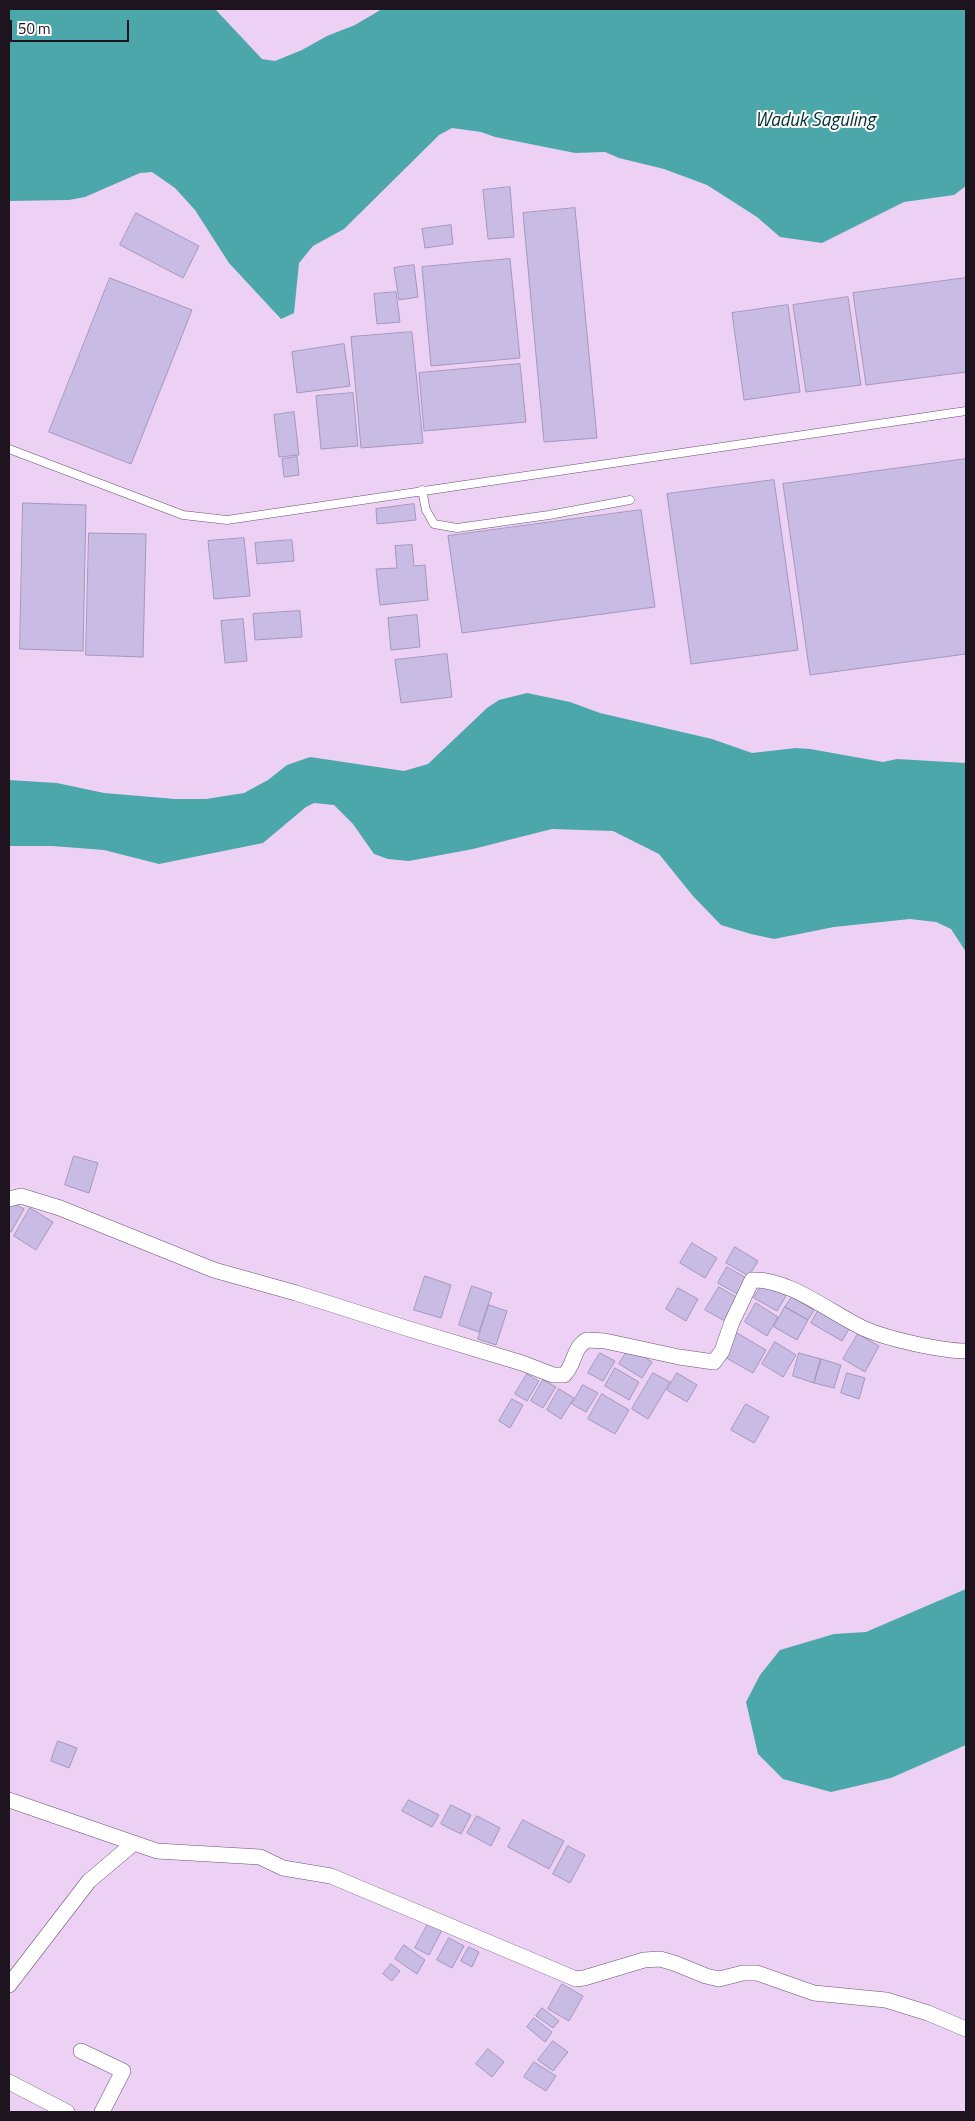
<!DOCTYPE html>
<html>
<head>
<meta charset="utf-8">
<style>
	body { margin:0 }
	#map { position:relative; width:975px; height:2121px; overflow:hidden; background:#edd1f4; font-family:"Titillium Web",sans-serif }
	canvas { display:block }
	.frame { position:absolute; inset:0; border:10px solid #1e1420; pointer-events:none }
	.scale { position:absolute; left:10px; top:20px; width:119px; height:22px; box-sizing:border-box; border:2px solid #1e1420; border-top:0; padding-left:6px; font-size:15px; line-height:18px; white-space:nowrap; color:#1e1420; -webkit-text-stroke:4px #fdfdfd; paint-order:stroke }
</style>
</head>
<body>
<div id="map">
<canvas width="975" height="2121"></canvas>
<div class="frame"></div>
<div class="scale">50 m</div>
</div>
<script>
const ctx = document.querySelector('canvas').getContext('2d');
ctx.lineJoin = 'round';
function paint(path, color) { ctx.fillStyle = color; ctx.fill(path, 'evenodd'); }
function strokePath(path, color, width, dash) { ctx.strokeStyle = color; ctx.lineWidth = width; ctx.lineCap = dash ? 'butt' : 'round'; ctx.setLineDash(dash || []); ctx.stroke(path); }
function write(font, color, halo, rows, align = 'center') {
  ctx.font = font + ' "Titillium Web",sans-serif'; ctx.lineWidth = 4; ctx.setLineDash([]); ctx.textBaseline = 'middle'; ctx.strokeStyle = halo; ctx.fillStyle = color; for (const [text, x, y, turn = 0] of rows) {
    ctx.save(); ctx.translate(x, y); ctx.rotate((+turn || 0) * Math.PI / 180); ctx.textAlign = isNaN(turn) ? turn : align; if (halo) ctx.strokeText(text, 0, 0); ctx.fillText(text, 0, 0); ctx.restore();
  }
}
paint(new Path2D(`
	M9 9H215L262 59 275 61 302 50 327 36 355 25 382 9H966V186L954 195 904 202 822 243 780 237 757 217 707 185 664 169 619 158 605 152 575 153 495 137 481 132 452 128 439 135 429 145 344 229 313 246 299 263 294 313 281 319 229 263 195 210 175 188 152 172 140 173 85 197 69 200 9 201Z
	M527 693 570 702 600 713 712 739 752 753 796 748 810 749 883 762 897 759 966 763V952L951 929 936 922 910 919 834 927 774 939 751 934 721 925 693 896 659 854 613 831 552 829 473 849 409 861 388 859 374 854 353 824 334 805 314 803 306 807 263 843 159 864 104 850 52 846H9V780L57 783 104 793 175 799H206L244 793 268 780 287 765 310 757 404 771 428 764 487 708 499 700Z
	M966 1589V1745L891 1778 831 1792 783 1779 758 1754 746 1702 760 1675 780 1650 834 1634 866 1632Z`), '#4ca7ab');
const building = new Path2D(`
	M510 187 514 237 488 239 483 190Z
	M575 208 597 438 544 442 523 213Z
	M136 213 199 246 183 278 120 245Z
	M451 225 453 244 425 248 422 229Z
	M510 259 520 358 431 366 422 267Z
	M414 265 418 297 399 300 394 268Z
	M110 278 192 310 131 464 49 432Z
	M966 278V372L866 385 853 293Z
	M396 292 400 322 377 324 374 294Z
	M848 297 861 385 806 392 793 305Z
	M788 305 800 392 744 400 732 313Z
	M412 332 423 443 361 448 351 337Z
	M344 344 350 386 297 393 292 352Z
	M520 364 526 422 424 431 419 373Z
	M353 393 358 446 321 449 316 396Z
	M294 412 299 455 279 457 274 415Z
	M297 457 299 475 284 477 282 459Z
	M966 459V654L810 675 783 484Z
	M774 480 798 650 691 664 667 494Z
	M23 503 86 505 83 651 20 649Z
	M414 504 416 520 377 524 376 509Z
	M641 510 655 607 462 633 448 536Z
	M89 533 146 534 143 657 86 655Z
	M244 538 250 596 214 599 208 541Z
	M292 540 294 561 257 564 255 543Z
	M412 545 414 566 425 565 428 600 380 605 376 569 397 568 395 546Z
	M300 611 302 637 255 640 253 614Z
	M417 615 420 647 391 650 388 618Z
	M243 619 247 661 225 663 221 621Z
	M447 654 452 697 401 703 395 660Z
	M74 1156 98 1163 89 1193 65 1185Z
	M9 1201 24 1209 11 1232 9 1231Z
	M30 1208 53 1222 36 1250 14 1236Z
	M692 1243 717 1258 705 1278 680 1263Z
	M735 1247 758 1261 749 1276 726 1263Z
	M727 1267 748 1279 739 1295 718 1283Z
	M425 1276 451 1285 441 1318 414 1310Z
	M763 1283 786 1296 777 1311 754 1298Z
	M472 1286 492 1293 479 1332 459 1325Z
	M719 1287 738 1298 725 1321 705 1310Z
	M678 1288 698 1299 686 1321 666 1309Z
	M792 1297 814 1310 808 1320 785 1307Z
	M756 1303 778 1317 767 1336 745 1322Z
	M489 1305 507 1311 496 1345 478 1339Z
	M785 1307 808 1320 797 1340 774 1327Z
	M818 1311 849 1329 842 1341 811 1323Z
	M737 1333 766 1350 753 1373 723 1356Z
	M858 1334 879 1346 865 1372 843 1359Z
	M775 1342 796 1355 783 1377 762 1364Z
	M629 1348 652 1362 642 1378 619 1364Z
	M600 1353 615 1361 603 1381 588 1373Z
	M799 1353 821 1359 814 1383 793 1376Z
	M821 1359 841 1365 834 1388 814 1383Z
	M615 1368 639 1382 629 1400 605 1386Z
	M653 1373 670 1382 648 1419 632 1409Z
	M677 1373 697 1385 687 1402 667 1390Z
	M847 1373 865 1378 859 1399 841 1393Z
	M527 1374 539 1381 527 1401 515 1394Z
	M543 1380 556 1387 543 1408 531 1401Z
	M583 1385 598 1393 586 1412 572 1404Z
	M559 1389 574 1398 561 1419 547 1410Z
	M602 1394 629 1410 615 1434 588 1419Z
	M512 1399 523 1405 510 1428 499 1421Z
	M746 1404 769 1417 754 1443 731 1430Z
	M58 1741 77 1748 69 1768 51 1761Z
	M409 1800 439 1815 432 1827 402 1811Z
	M451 1805 471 1815 461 1834 441 1824Z
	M477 1816 500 1828 491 1846 467 1833Z
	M523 1820 564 1841 549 1869 508 1847Z
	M568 1846 585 1855 570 1883 553 1874Z
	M429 1922 442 1930 429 1955 415 1948Z
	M449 1938 464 1946 452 1968 437 1960Z
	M404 1945 425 1960 417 1974 395 1959Z
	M469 1947 479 1952 472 1967 461 1961Z
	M391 1964 400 1971 392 1981 383 1974Z
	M562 1984 583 1996 569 2021 548 2009Z
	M542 2008 559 2021 553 2028 536 2016Z
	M534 2018 552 2032 545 2042 527 2027Z
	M553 2041 568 2052 553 2071 538 2060Z
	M488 2049 504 2062 492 2077 476 2064Z
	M534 2062 556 2076 546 2091 524 2077Z`);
paint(building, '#c9bce4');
strokePath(building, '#a397bc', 1);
const lane = new Path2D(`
	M9 449 183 515 227 520 966 411
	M422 490 426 510 434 524 457 528 549 515 630 500`);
const street = new Path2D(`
	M9 1199 21 1196 60 1208 214 1270 296 1293 409 1329 522 1363 553 1375H564C575 1365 573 1347 587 1340L605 1341 679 1357 714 1362 722 1351 732 1322 752 1280C789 1278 832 1314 865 1329 888 1339 941 1351 966 1351
	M9 1800 157 1851 260 1857 283 1868 331 1876 576 1979 584 1978 644 1960 660 1959 674 1963 706 1976 719 1979 743 1973H757L814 1993 886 2000 928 2013 966 2029
	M9 1985 89 1881 134 1843
	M81 2051 123 2071 102 2112
	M9 2082 67 2112`);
strokePath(lane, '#6a5271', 9);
strokePath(street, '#6a5271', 16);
strokePath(lane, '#fff', 8);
strokePath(street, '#fff', 15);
write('italic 19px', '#023032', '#fdfdfd', [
	["Waduk Saguling",815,121]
]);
</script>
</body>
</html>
